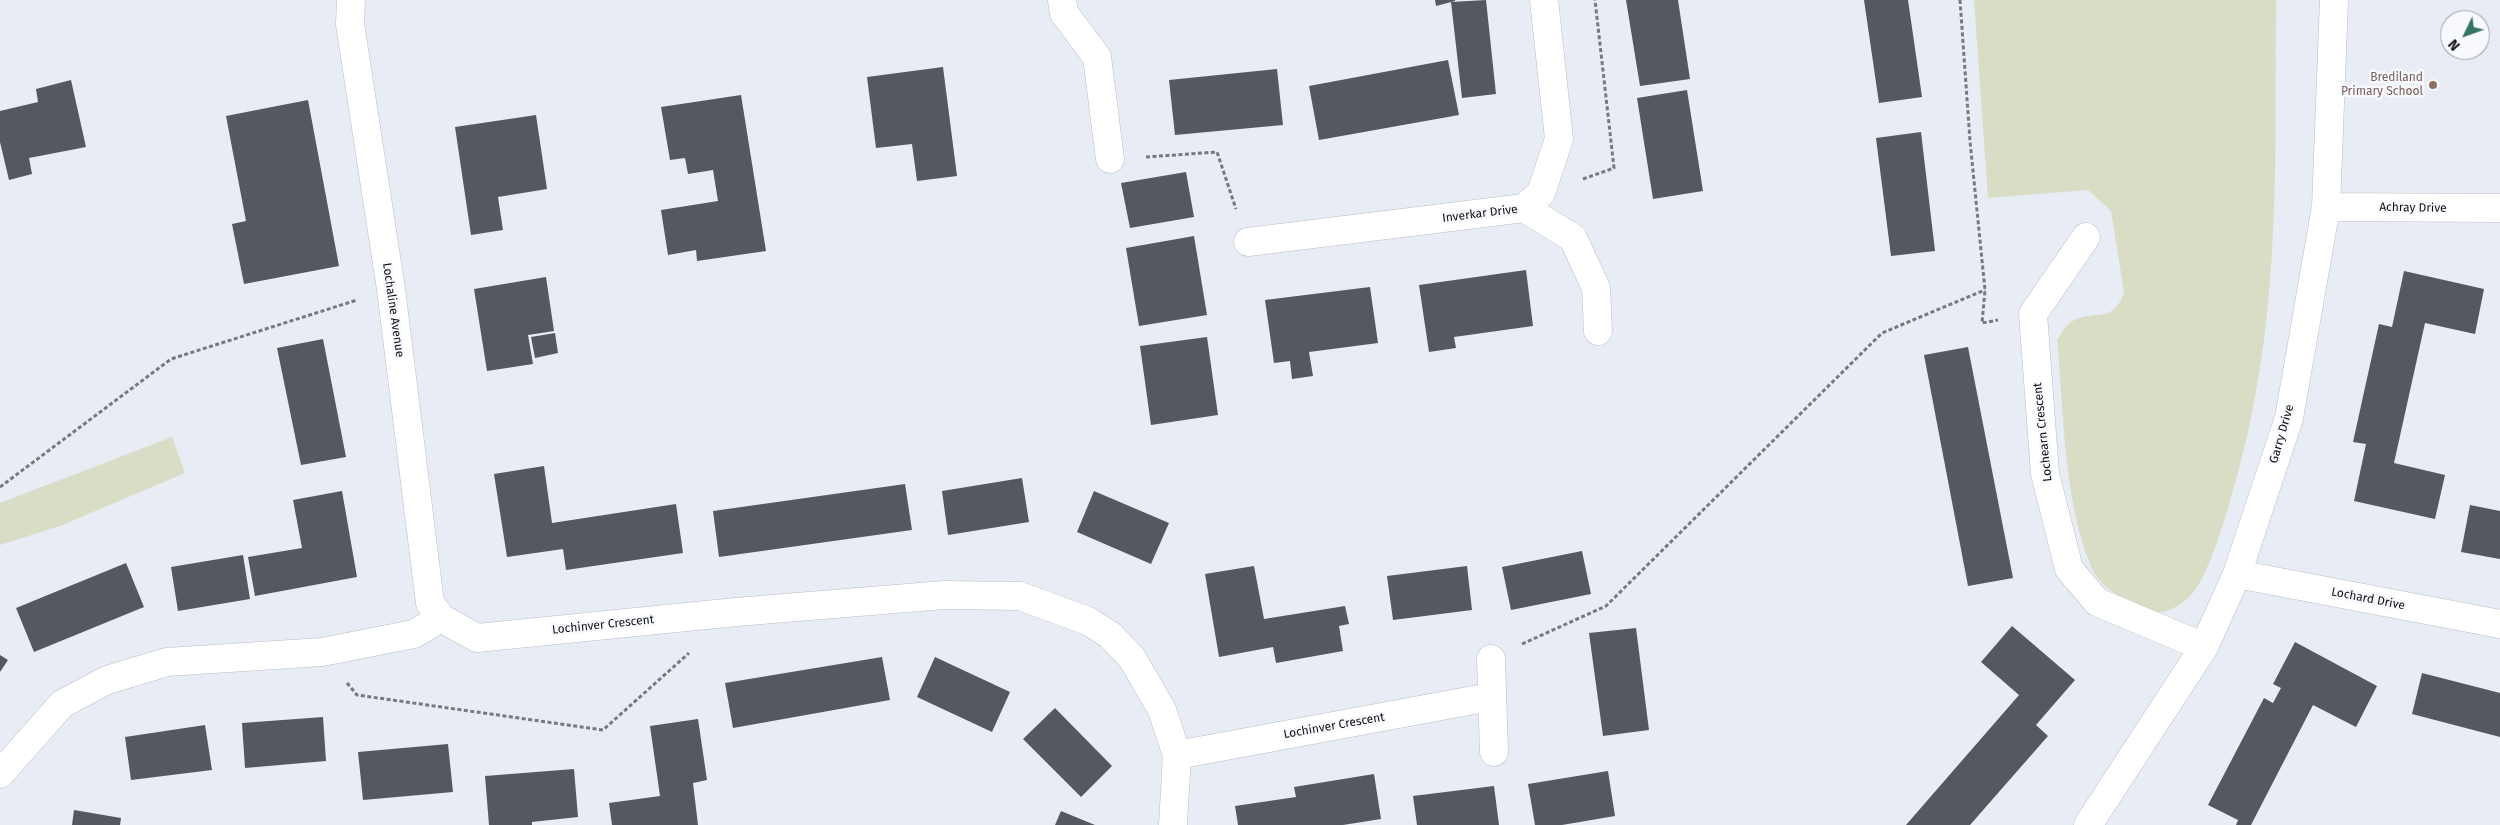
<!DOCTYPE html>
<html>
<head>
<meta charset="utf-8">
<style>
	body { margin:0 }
	#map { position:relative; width:2500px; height:825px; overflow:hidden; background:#e8ecf5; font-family:"Fira Sans",sans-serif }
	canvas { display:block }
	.north { position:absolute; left:2440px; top:10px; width:50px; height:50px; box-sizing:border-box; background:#f7f9ff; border:1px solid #9a9ca1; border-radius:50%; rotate:228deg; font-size:14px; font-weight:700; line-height:20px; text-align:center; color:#0f1113 }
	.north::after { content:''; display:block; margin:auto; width:18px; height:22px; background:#327363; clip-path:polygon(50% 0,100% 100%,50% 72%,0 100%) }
</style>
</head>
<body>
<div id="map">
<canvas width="2500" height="825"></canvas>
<div class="north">N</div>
</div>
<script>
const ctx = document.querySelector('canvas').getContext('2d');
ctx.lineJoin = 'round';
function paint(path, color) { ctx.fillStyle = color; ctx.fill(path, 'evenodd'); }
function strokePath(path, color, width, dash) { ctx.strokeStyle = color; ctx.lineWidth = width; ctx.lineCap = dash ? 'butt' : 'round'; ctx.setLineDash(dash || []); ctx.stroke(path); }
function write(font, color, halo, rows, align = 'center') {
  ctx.font = font + ' "Fira Sans",sans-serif'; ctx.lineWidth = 5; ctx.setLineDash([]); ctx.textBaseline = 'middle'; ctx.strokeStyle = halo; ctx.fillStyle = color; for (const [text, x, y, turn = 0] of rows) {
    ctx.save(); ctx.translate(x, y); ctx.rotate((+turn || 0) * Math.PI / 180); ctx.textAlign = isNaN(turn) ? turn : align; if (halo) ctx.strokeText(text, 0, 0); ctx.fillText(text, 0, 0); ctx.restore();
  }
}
paint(new Path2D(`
	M1974 0H2276C2275 140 2280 280 2251 418 2243 455 2215 571 2191 595 2183 604 2165 615 2153 612 2147 611 2140 607 2135 604 2115 595 2098 585 2090 564 2063 496 2064 412 2057 340 2061 335 2065 325 2071 322 2093 308 2113 326 2124 292L2111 211 2088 190 1988 198Z
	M172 437 185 473 60 526 0 545V503Z`), '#d9ddc5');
paint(new Path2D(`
	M1435 0H1455V1L1436 6Z
	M1486 0 1496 94 1462 98 1451 2Z
	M1626 0H1678L1690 79 1640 86Z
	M1864 0H1908L1922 97 1879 103Z
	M1448 60 1459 115 1319 140 1309 86Z
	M943 67 957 176 917 181 912 144 876 148 867 77Z
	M1277 69 1283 125 1175 135 1169 80Z
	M71 80 86 147 29 158 32 174 9 180 0 142V111L38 102 36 89Z
	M1687 90 1703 191 1653 199 1637 98Z
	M741 95 766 251 697 261 696 250 668 255 661 210 718 201 713 170 688 174 685 158 670 160 661 107Z
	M308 100 339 266 244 284 232 224 246 221 226 116Z
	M536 115 547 189 498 197 503 230 471 235 455 127Z
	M1921 132 1935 251 1891 256 1876 138Z
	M1186 172 1194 217 1130 228 1121 183Z
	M1194 236 1207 315 1139 326 1126 248Z
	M1526 270 1533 326 1454 337 1456 348 1429 352 1419 285Z
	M2404 271 2484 289 2475 334 2425 323 2394 463 2445 475 2435 519 2354 501 2366 444 2353 442 2379 324 2392 327Z
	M546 277 554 331 528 335 533 364 487 371 474 289Z
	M1370 287 1378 343 1309 352 1313 376 1292 379 1290 361 1274 363 1265 300Z
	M555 333 558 353 535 358 531 337Z
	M1207 337 1218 415 1151 425 1140 346Z
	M323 339 346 457 301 465 277 348Z
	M1968 347 2013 578 1968 586 1924 355Z
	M544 466 552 523 676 504 683 553 566 570 563 549 507 557 494 474Z
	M1022 478 1029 522 948 535 942 491Z
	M905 484 912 530 719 557 713 511Z
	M342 491 357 577 255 596 248 557 302 548 293 500Z
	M1094 491 1169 523 1151 564 1077 532Z
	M2470 505 2500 511V559L2461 552Z
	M1582 551 1591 594 1511 610 1502 567Z
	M243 555 250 599 178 611 171 567Z
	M126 563 144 607 34 652 16 608Z
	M1254 566 1264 619 1345 606 1349 624 1339 626 1343 651 1276 663 1273 647 1219 657 1205 574Z
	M1467 566 1472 610 1393 620 1387 576Z
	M2012 626 2075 680 2036 725 2048 736 1970 825H1906L2019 695 1981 662Z
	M1636 628 1649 730 1603 736 1589 633Z
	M2295 642 2377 686 2356 727 2313 705 2251 825H2236L2238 820 2208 805 2264 698 2273 703 2281 688 2273 684Z
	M0 655 8 660 0 672Z
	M882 657 890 700 733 728 725 683Z
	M935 657 1010 692 992 732 917 697Z
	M2422 673 2500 693V737L2412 714Z
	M1055 708 1112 766 1081 797 1023 739Z
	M323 717 326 761 245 768 242 723Z
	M698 719 707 780 693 783 698 825H612L609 803 660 796 650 726Z
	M205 725 212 770 131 780 125 737Z
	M448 744 453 792 363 800 358 752Z
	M574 769 578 817 532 822V825H489L485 776Z
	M1608 771 1615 816 1562 825H1535L1528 784Z
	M1374 774 1381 819 1343 825H1238L1235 806 1296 797 1294 787Z
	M1494 786 1499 825H1417L1413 796Z
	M74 810 121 818 120 825H72Z
	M1061 811 1095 825H1055Z`), '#555860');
const minor = new Path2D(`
	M351 0 350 24 391 289 430 603 441 618
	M1062 0 1064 13 1097 57 1110 159
	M2326 207 2500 208
	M1524 208 1573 238 1596 288 1598 331
	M2086 237 2033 314 2045 474 2069 569 2097 602 2204 647
	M1248 242 1524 208 1541 193 1559 139 1544 0
	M2237 574 2500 624
	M1491 659 1494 752
	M1177 755 1490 697
	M0 774 62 704 107 680 167 662 322 652 414 634 441 618 477 638 736 612 944 595 1020 596 1088 621 1110 635 1132 658 1162 710 1177 755 1173 825
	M2088 825 2204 647 2237 574 2289 418 2326 207 2334 0`);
strokePath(minor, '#b9bdc5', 29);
strokePath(new Path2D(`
	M1960 0 1970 141 1985 290 1982 323 1998 320
	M1146 157 1217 152 1236 209
	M1583 179 1614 168 1595 0
	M0 487 171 359 357 300
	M1522 644 1606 606 1882 333 1985 290
	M347 683 357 695 603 730 689 653`), '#76797e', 3, [4, 2.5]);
strokePath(minor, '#fff', 28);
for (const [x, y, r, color] of [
	[2433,85,5,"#8d6e63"]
]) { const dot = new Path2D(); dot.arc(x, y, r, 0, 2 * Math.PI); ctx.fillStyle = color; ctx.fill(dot); strokePath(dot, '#f7f9ff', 2); }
write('12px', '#785e54', '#f7f9ff', [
	["Brediland",2423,78],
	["Primary School",2423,92]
], 'right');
write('12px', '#0f1113', '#f7f9ff', [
	["Achray Drive",2413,208,1],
	["Inverkar Drive",1480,214,-7],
	["Lochaline Avenue",393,310,82],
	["Lochearn Crescent",2043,432,-96],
	["Garry Drive",2282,434,-74],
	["Lochard Drive",2368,599,11],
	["Lochinver Crescent",603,625,-6],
	["Lochinver Crescent",1334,726,-10]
]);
</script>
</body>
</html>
